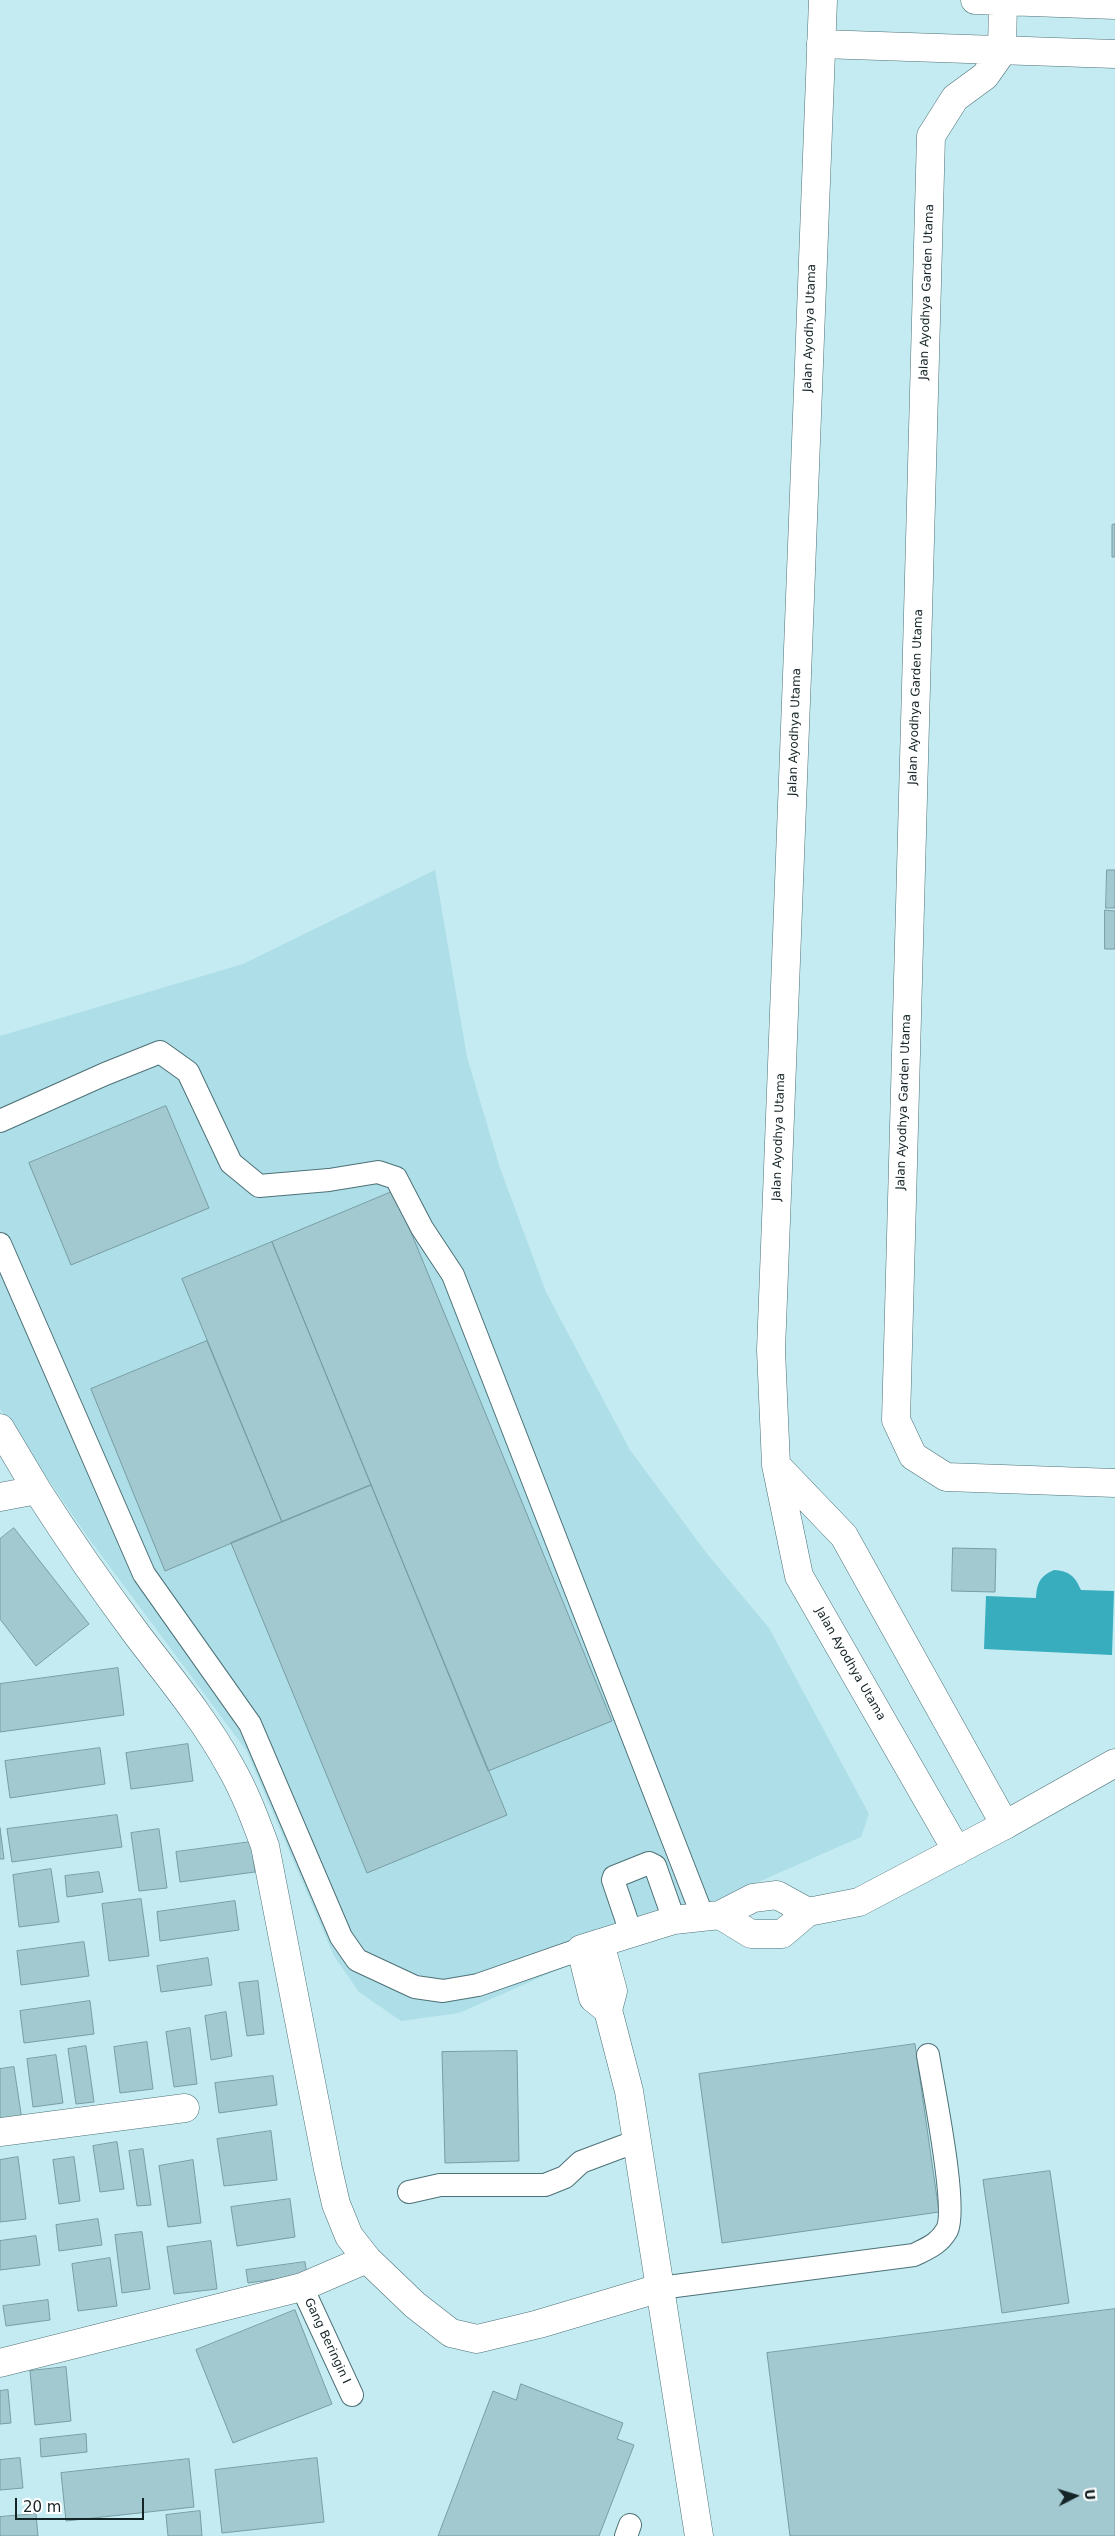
<!DOCTYPE html>
<html>
<head>
<meta charset="utf-8">
<style>
	body { margin:0 }
	#map { position:relative; width:1115px; height:2536px; overflow:hidden; background:#c4ebf2; font-family:"DejaVu Sans",sans-serif }
	canvas { display:block }
	.north { position:absolute; left:1050px; top:2471px; width:50px; height:50px; -webkit-text-stroke:4px #fff; paint-order:stroke; rotate:85deg; font-size:14px; font-weight:700; line-height:20px; text-align:center; color:#152427 }
	.north::after { content:''; display:block; margin:auto; width:18px; height:22px; background:#152427; clip-path:polygon(50% 0,100% 100%,50% 72%,0 100%) }
	.scale { position:absolute; left:15px; top:2498px; width:129px; height:22px; box-sizing:border-box; border:2px solid #152427; border-top:0; padding-left:6px; font-size:15px; line-height:18px; white-space:nowrap; color:#152427; -webkit-text-stroke:4px #fff; paint-order:stroke }
</style>
</head>
<body>
<div id="map">
<canvas width="1115" height="2536"></canvas>
<div class="north">U</div>
<div class="scale">20 m</div>
</div>
<script>
const ctx = document.querySelector('canvas').getContext('2d');
ctx.lineJoin = 'round';
function paint(path, color) { ctx.fillStyle = color; ctx.fill(path, 'evenodd'); }
function strokePath(path, color, width, dash) { ctx.strokeStyle = color; ctx.lineWidth = width; ctx.lineCap = dash ? 'butt' : 'round'; ctx.setLineDash(dash || []); ctx.stroke(path); }
function write(font, color, halo, rows, align = 'center') {
  ctx.font = font + ' "DejaVu Sans",sans-serif'; ctx.lineWidth = 5; ctx.setLineDash([]); ctx.textBaseline = 'middle'; ctx.strokeStyle = halo; ctx.fillStyle = color; for (const [text, x, y, turn = 0] of rows) {
    ctx.save(); ctx.translate(x, y); ctx.rotate((+turn || 0) * Math.PI / 180); ctx.textAlign = isNaN(turn) ? turn : align; if (halo) ctx.strokeText(text, 0, 0); ctx.fillText(text, 0, 0); ctx.restore();
  }
}
paint(new Path2D(`
	M435 870 467 1057 500 1168 546 1292 630 1450 708 1555 769 1628 869 1814 861 1837 459 2013 401 2021 359 1992 334 1956 246 1750 87 1536 0 1409V1036L243 964Z`), '#aedee7');
paint(new Path2D(`
	M1054 1570C1069 1571 1075 1576 1081 1590L1114 1591 1112 1655 984 1649 986 1596 1036 1598C1037 1583 1040 1576 1054 1570Z`), '#37adbe');
const building = new Path2D(`
	M1115 524V557H1112V525Z
	M1107 870H1115V908H1106Z
	M1105 910 1115 911V949H1105Z
	M166 1106 209 1208 71 1265 29 1163Z
	M394 1191 612 1721 488 1771 272 1242Z
	M272 1242 371 1485 282 1522 182 1279Z
	M207 1341 282 1522 165 1571 91 1389Z
	M371 1485 507 1815 367 1873 231 1543Z
	M14 1528 89 1624 36 1666 0 1619V1539Z
	M953 1548 996 1549 995 1592 952 1591Z
	M118 1668 124 1715 0 1732V1684Z
	M188 1744 193 1781 131 1789 126 1753Z
	M100 1748 105 1784 10 1798 5 1761Z
	M117 1815 122 1847 12 1862 7 1829Z
	M0 1828 4 1859H0Z
	M159 1829 167 1888 139 1891 131 1833Z
	M251 1842 255 1872 180 1882 176 1852Z
	M51 1869 59 1922 19 1927 13 1875Z
	M99 1872 103 1892 67 1897 65 1876Z
	M141 1899 149 1956 109 1961 102 1904Z
	M235 1901 239 1930 160 1941 157 1912Z
	M84 1942 89 1976 21 1985 17 1951Z
	M208 1958 212 1985 161 1992 157 1966Z
	M258 1981 264 2034 247 2036 239 1983Z
	M90 2001 94 2034 24 2043 20 2011Z
	M226 2012 232 2056 211 2060 205 2016Z
	M190 2028 197 2084 174 2087 166 2032Z
	M147 2042 153 2089 120 2093 114 2047Z
	M915 2044 939 2212 722 2243 699 2074Z
	M86 2046 94 2102 76 2104 68 2049Z
	M517 2051 519 2161 445 2163 442 2052Z
	M56 2055 63 2103 33 2107 27 2059Z
	M14 2067 22 2120 0 2123V2069Z
	M273 2076 277 2105 219 2113 215 2083Z
	M271 2131 277 2180 224 2186 217 2139Z
	M117 2142 124 2189 100 2192 93 2146Z
	M143 2149 151 2205 137 2206 129 2151Z
	M18 2157 26 2219 0 2222V2160Z
	M74 2157 80 2201 59 2204 53 2160Z
	M193 2160 201 2223 168 2227 159 2166Z
	M1050 2171 1069 2303 1002 2313 983 2180Z
	M290 2199 295 2237 237 2246 231 2207Z
	M98 2219 102 2245 59 2251 56 2225Z
	M142 2232 150 2289 122 2293 115 2235Z
	M36 2236 40 2265 0 2270V2241Z
	M211 2241 217 2289 174 2294 167 2247Z
	M110 2258 117 2306 78 2311 72 2264Z
	M305 2262 307 2275 248 2283 246 2270Z
	M48 2300 50 2320 6 2326 3 2306Z
	M1115 2309V2536H790L767 2353Z
	M295 2310 332 2404 233 2443 196 2350Z
	M66 2367 71 2421 35 2425 30 2371Z
	M521 2384 623 2423 617 2439 634 2445 599 2536H438L493 2391 516 2400Z
	M8 2390 11 2423 0 2424V2391Z
	M86 2434 87 2452 41 2457 40 2439Z
	M20 2458 23 2488 0 2490V2460Z
	M317 2458 324 2522 222 2533 215 2470Z
	M189 2459 194 2507 66 2521 61 2473Z
	M200 2511 202 2536H168L166 2515Z
	M36 2514 38 2536H0V2517Z`);
paint(building, '#a2c9cf');
strokePath(building, '#789da4', 1);
const service = new Path2D(`
	M0 1121 105 1074 160 1052 188 1072 231 1163 259 1186 329 1180 378 1172 396 1178 422 1228 453 1275 703 1917
	M0 1244 144 1574 250 1724 341 1937 357 1960 415 1987 443 1991 478 1985 581 1949
	M631 1933 613 1880 614 1877 649 1863 655 1866 674 1920
	M409 2192 440 2185H545L565 2177 581 2162 637 2141
	M302 2287 352 2395
	M660 2288 914 2255C928 2248 939 2244 947 2230 958 2207 933 2086 928 2055
	M626 2536 630 2525`);
const minor = new Path2D(`
	M975 0 1115 5
	M1003 1 1002 52 985 76 955 98 931 136 896 1420 913 1456 946 1477 1115 1483
	M821 44 1115 54
	M0 1428 37 1490 0 1497
	M37 1490C69 1540 103 1589 138 1636 170 1678 205 1720 230 1766 245 1792 255 1819 265 1846L328 2169 336 2204 349 2236 367 2259 415 2305 451 2333 477 2339 539 2324 660 2288
	M1005 1825 1115 1763
	M0 2132 185 2108
	M0 2363 302 2287 367 2259`);
const tertiary = new Path2D(`
	M823 0 771 1350 776 1465 799 1576 957 1851
	M720 1915 751 1934H782L808 1912 859 1902 1005 1825 844 1536 776 1465
	M600 1943 613 1991 608 2010 629 2091 699 2536
	M608 2010 593 1998 581 1949 674 1920 720 1915 753 1898 777 1895 808 1912`);
strokePath(service, '#4d7177', 24);
strokePath(minor, '#4d7177', 29);
strokePath(tertiary, '#4d7177', 29);
strokePath(service, '#fff', 22);
strokePath(minor, '#fff', 28);
strokePath(tertiary, '#fff', 28);
write('12px', '#152427', '#fff', [
	["Jalan Ayodhya Garden Utama",927,292,-88],
	["Jalan Ayodhya Utama",810,328,-88],
	["Jalan Ayodhya Garden Utama",916,697,-88],
	["Jalan Ayodhya Utama",795,732,-88],
	["Jalan Ayodhya Garden Utama",904,1102,-88],
	["Jalan Ayodhya Utama",779,1137,-88],
	["Jalan Ayodhya Utama",850,1664,60],
	["Gang Beringin I",327,2341,65]
]);
</script>
</body>
</html>
